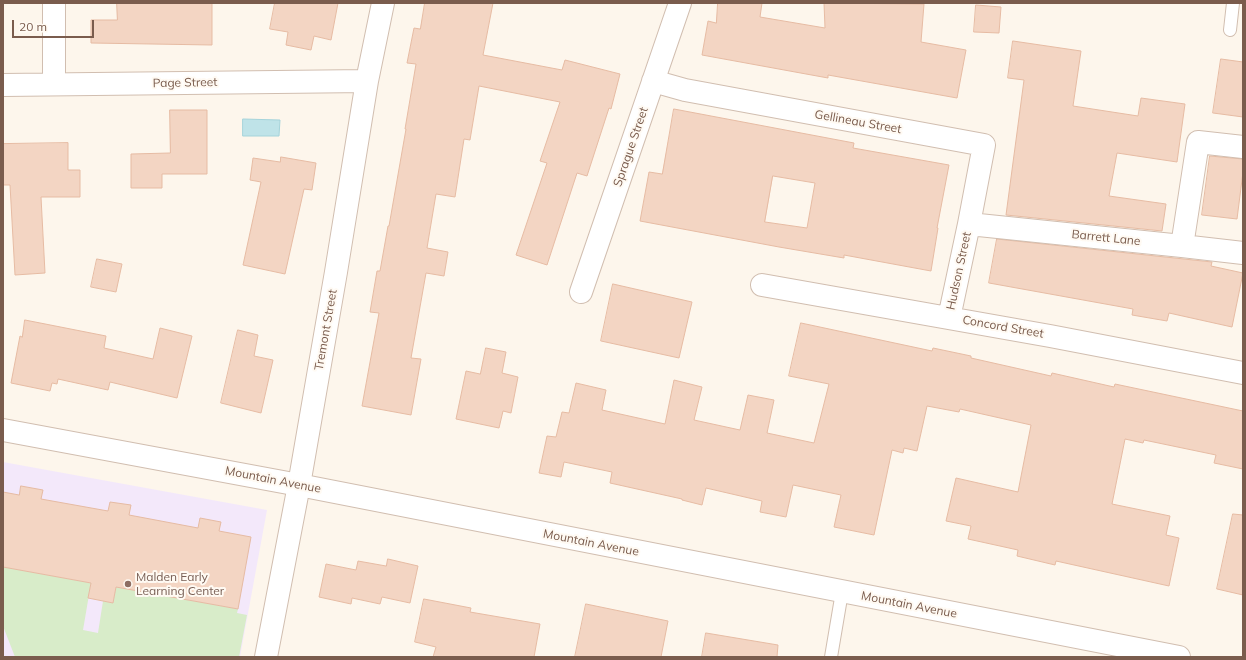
<!DOCTYPE html>
<html>
<head>
<meta charset="utf-8">
<style>
	body { margin:0 }
	#map { position:relative; width:1246px; height:660px; overflow:hidden; background:#fdf6ec; font-family:Mulish,sans-serif }
	canvas { display:block }
	.frame { position:absolute; inset:0; border:4px solid #7a5c4d; pointer-events:none }
	.scale { position:absolute; left:12px; top:20px; width:82px; height:18px; box-sizing:border-box; border:2px solid #7a5c4d; border-top:0; padding-left:5px; font-size:12px; line-height:14px; white-space:nowrap; color:#7a5c4d; -webkit-text-stroke:3px #fffaf3; paint-order:stroke }
</style>
</head>
<body>
<div id="map">
<canvas width="1246" height="660"></canvas>
<div class="frame"></div>
<div class="scale">20 m</div>
</div>
<script>
const ctx = document.querySelector('canvas').getContext('2d');
ctx.lineJoin = 'round';
function paint(path, color) { ctx.fillStyle = color; ctx.fill(path, 'evenodd'); }
function strokePath(path, color, width, dash) { ctx.strokeStyle = color; ctx.lineWidth = width; ctx.lineCap = dash ? 'butt' : 'round'; ctx.setLineDash(dash || []); ctx.stroke(path); }
function write(font, color, halo, rows, align = 'center') {
  ctx.font = font + ' Mulish,sans-serif'; ctx.lineWidth = 4; ctx.setLineDash([]); ctx.textBaseline = 'middle'; ctx.strokeStyle = halo; ctx.fillStyle = color; for (const [text, x, y, turn = 0] of rows) {
    ctx.save(); ctx.translate(x, y); ctx.rotate((+turn || 0) * Math.PI / 180); ctx.textAlign = isNaN(turn) ? turn : align; if (halo) ctx.strokeText(text, 0, 0); ctx.fillText(text, 0, 0); ctx.restore();
  }
}
paint(new Path2D(`
	M3 462 267 510 240 657H3Z`), '#f3e8fa');
paint(new Path2D(`
	M4 567 91 583 83 630 98 633 103 601 113 603 116 587 238 609 237 613 247 615 239 657H15L3 626V575Z`), '#d8ecc9');
const water = new Path2D(`
	M243 119 280 120 279 136H243Z`);
paint(water, '#bfe3e8');
strokePath(water, '#a5d3da', 1);
const building = new Path2D(`
	M117 3H212V45L91 43V20H117Z
	M275 3H338L331 40 314 36 311 50 286 45 288 32 270 29Z
	M425 3H493L483 55 562 70 565 60 620 74 611 109 609 108 587 176 577 173 547 265 516 255 547 163 540 161 560 102 479 86 470 140 464 139 455 197 436 194 427 248 448 252 444 276 426 273 411 358 421 359 411 415 362 406 379 313 370 312 377 271H380L388 226H389L406 129H405L416 64 407 63 414 28 420 29Z
	M718 3H762L760 17 825 28 824 3 924 4 921 42 966 50 957 98 828 75V78L702 55 708 21 716 23Z
	M976 5 1001 7 999 33 974 32Z
	M1013 41 1081 51 1073 106 1138 116 1141 98 1185 104 1177 162 1117 153 1109 196 1166 204 1162 231 1006 215 1024 80 1008 78Z
	M1221 59 1243 62V117L1213 113Z
	M674 109 854 143 853 148 949 165 937 228H938L931 271 844 255V258L779 247 640 221 649 172 662 174ZM773 176 815 183 807 228 765 222Z
	M170 110H207V174H162V188H131V154L170 153Z
	M68 143V170H80V197H41L45 273 15 275 10 185H3V144Z
	M1210 156 1243 159V172L1237 219 1202 215Z
	M281 157 316 163 312 190 304 189 285 274 243 265 261 182 250 180 253 158 280 162Z
	M997 239 1212 262 1211 266 1243 273 1232 327 1169 313 1167 321 1132 315 1133 309 989 283Z
	M97 259 122 264 116 292 91 287Z
	M613 284 692 302 679 358 601 341Z
	M25 320 106 336 104 348 153 359 160 328 192 336 177 398 110 382 108 390 58 379 57 384 52 383 50 391 11 383 20 336 22 337Z
	M801 323 932 351 933 348 971 356V358L1051 376 1052 373 1114 387 1115 384 1243 411V469L1214 463 1216 455 1144 440 1143 443 1125 439 1112 504 1170 516 1166 535 1179 538 1169 586 1056 561 1055 565 1017 556 1018 550 968 539 971 526 946 521 956 478 1018 492 1031 425 960 409 959 412 927 406 917 451 904 448 903 453 892 450 874 535 834 527 841 495 793 485 786 517 760 512 762 501 706 488 702 505 682 500V499L610 483 612 472 564 462 561 477 539 473 547 436 556 437 562 412 569 413 576 383 606 390 602 410 665 424 674 380 702 387 694 420 740 430 748 395 774 400 767 433 814 443 829 384 789 376Z
	M238 330 258 335 254 356 273 360 261 413 221 403Z
	M486 348 506 352 502 373 518 377 511 413 503 411 499 428 456 419 466 371 480 374Z
	M21 486 43 490 41 499 108 511 110 502 131 505 129 515 198 528 200 518 221 522 219 531 251 537 238 609 116 587 113 603 88 598 91 583 3 567V492L19 495Z
	M1233 514 1243 515V595L1217 589Z
	M388 559 418 566 410 603 382 597 380 604 352 598 351 604 319 597 326 564 356 570 358 561 386 566Z
	M424 599 471 608 470 612 540 624 534 657H433L436 647 415 642Z
	M586 604 668 621 661 657H575Z
	M706 633 778 645 777 657H702Z`);
paint(building, '#f3d5c3');
strokePath(building, '#e6bba3', 1);
const service = new Path2D(`
	M1230 30 1233 3
	M831 657 842 592`);
const minor = new Path2D(`
	M54 3V84
	M653 81 685 90 984 145 969 224 949 318
	M3 85 367 81
	M969 224 1182 246 1243 253
	M1182 246 1198 142 1243 147
	M762 285 1050 336 1243 373
	M581 292 680 3
	M266 657 299 485 336 272 367 81 383 3`);
const tertiary = new Path2D(`
	M3 430 299 485 1179 657`);
strokePath(service, '#d1beb0', 14);
strokePath(minor, '#d1beb0', 24);
strokePath(tertiary, '#d1beb0', 24);
strokePath(service, '#fff', 12);
strokePath(minor, '#fff', 22);
strokePath(tertiary, '#fff', 22);
for (const [x, y, r, color] of [
	[128,584,4,"#8d6e63"]
]) { const dot = new Path2D(); dot.arc(x, y, r, 0, 2 * Math.PI); ctx.fillStyle = color; ctx.fill(dot); strokePath(dot, '#fffaf3', 1.5); }
write('12px', '#7a5c4d', '#fffaf3', [
	["Page Street",185,83,-1],
	["Gellineau Street",858,122,10],
	["Sprague Street",631,147,-71],
	["Barrett Lane",1106,238,6],
	["Hudson Street",959,271,-78],
	["Concord Street",1003,327,10],
	["Tremont Street",326,330,-80],
	["Mountain Avenue",273,480,11],
	["Mountain Avenue",591,543,11],
	["Mountain Avenue",909,605,11]
]);
write('12px', '#785e54', '#fffaf3', [
	["Malden Early",136,577],
	["Learning Center",136,591]
], 'left');
</script>
</body>
</html>
